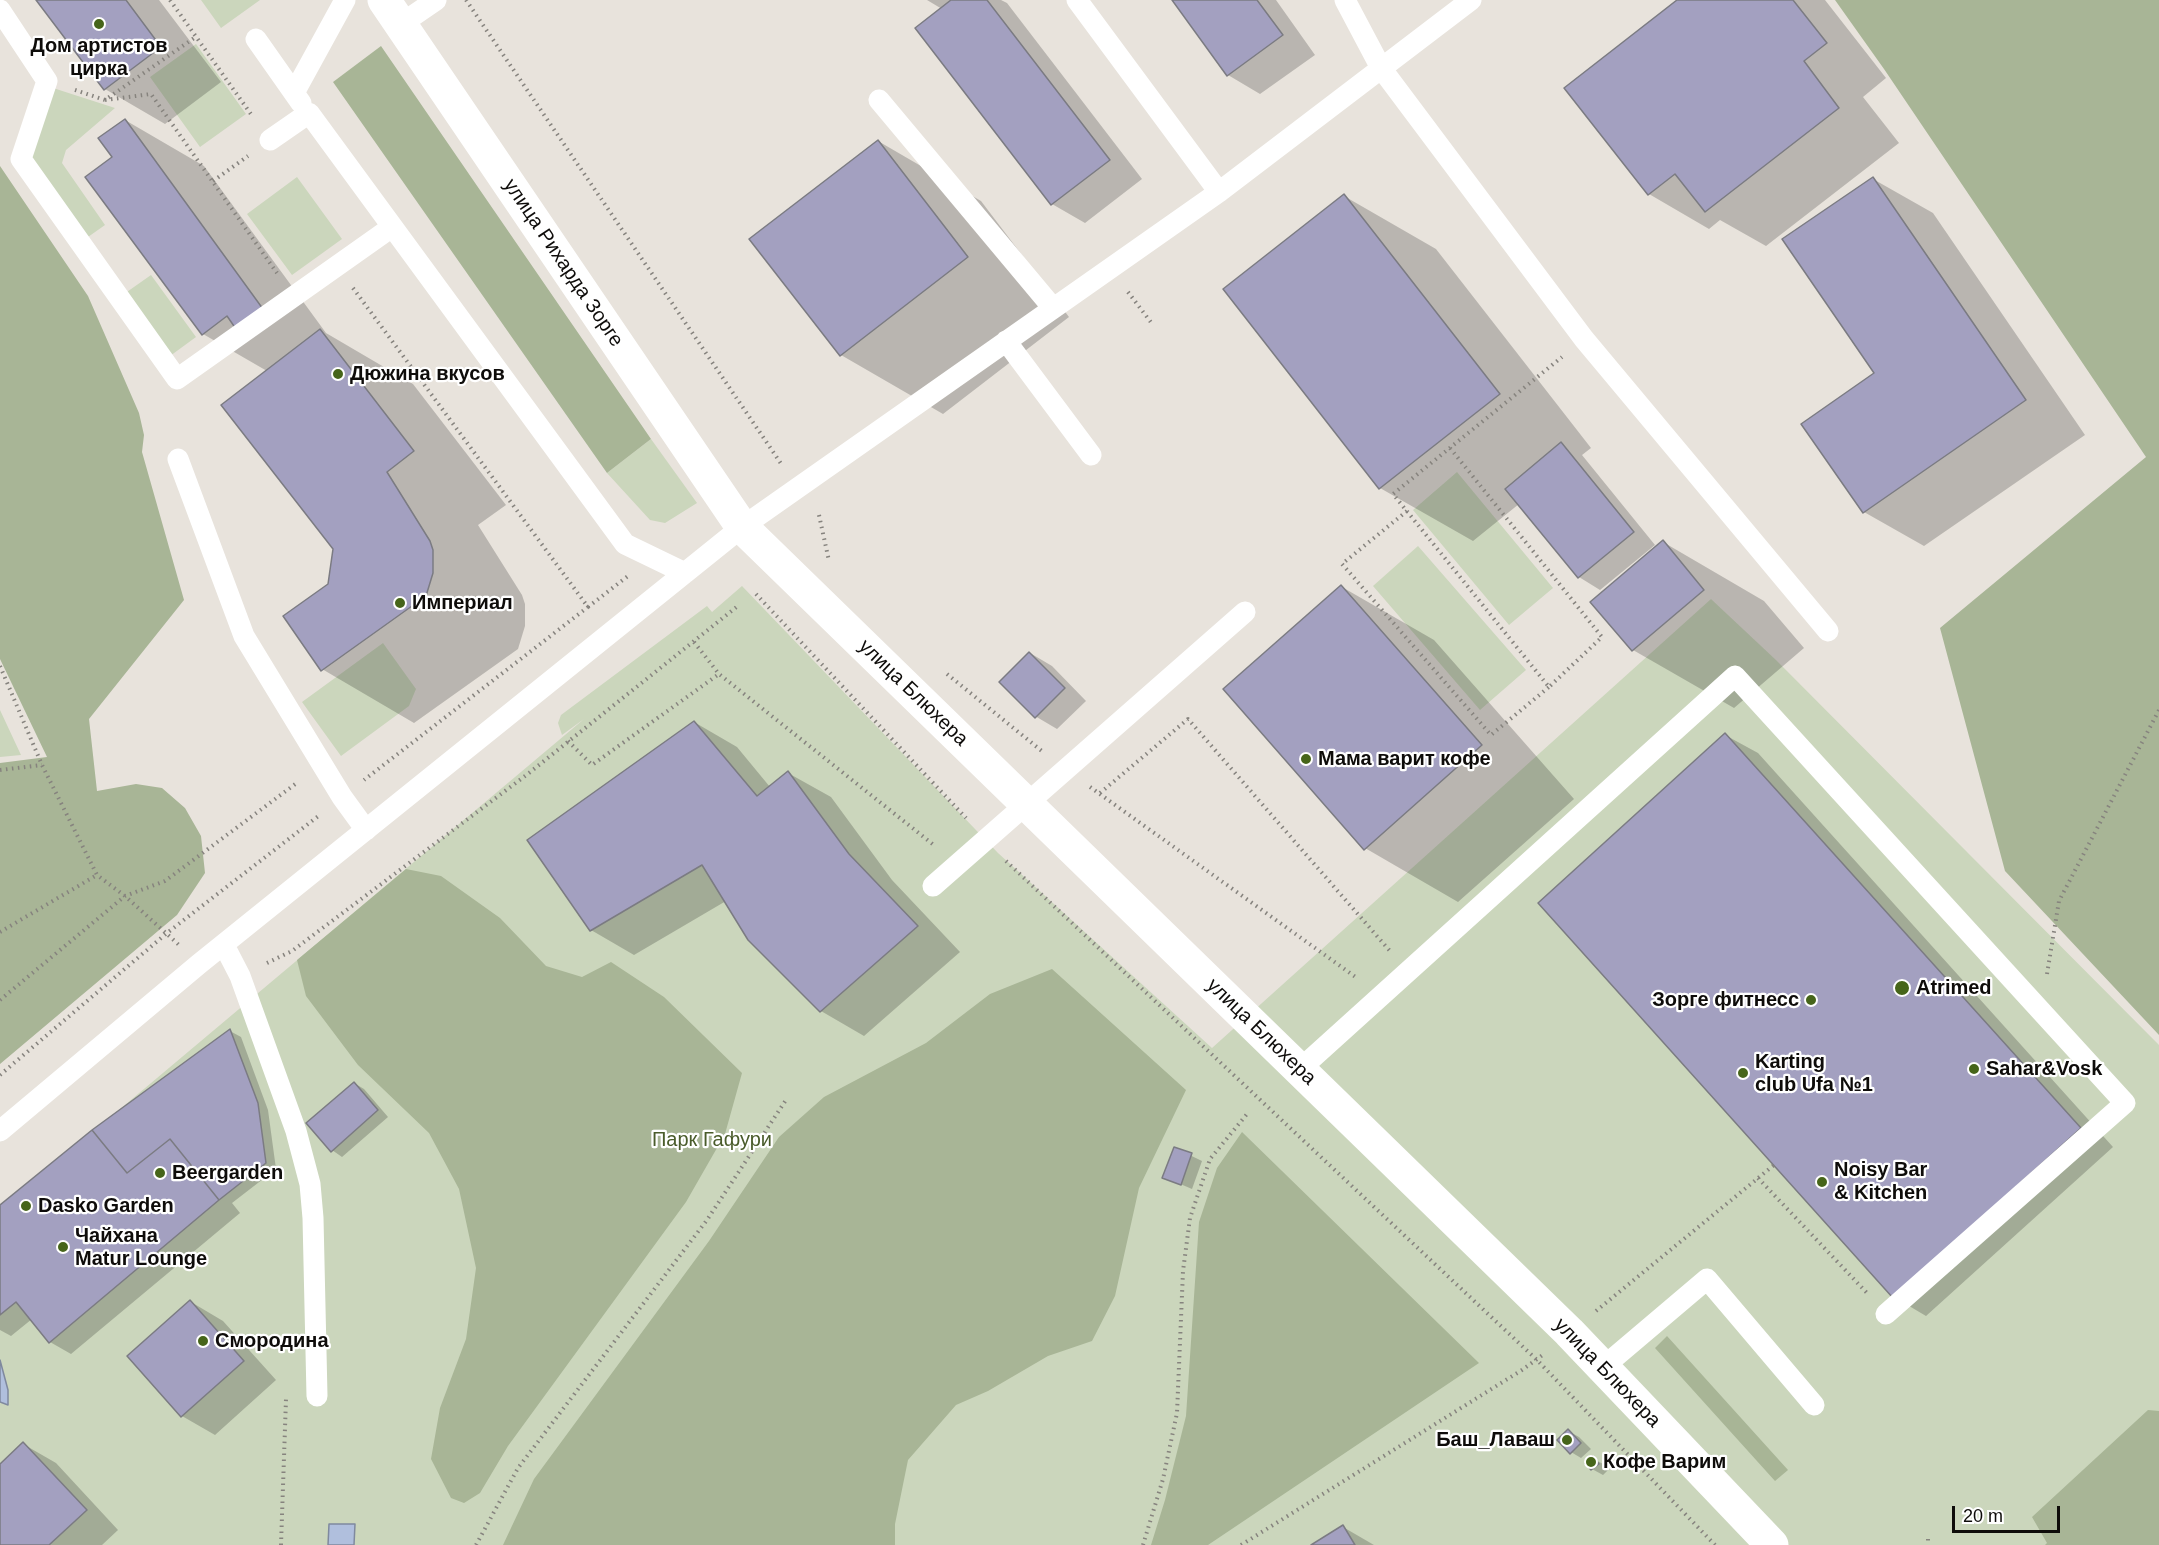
<!DOCTYPE html>
<html>
<head>
<meta charset="utf-8">
<style>
	body { margin:0 }
	#map { position:relative; width:2159px; height:1545px; overflow:hidden; background:#e8e3dc; font-family:Helvetica,sans-serif }
	canvas { display:block }
	.scale { position:absolute; left:1952px; top:1506px; width:108px; height:27px; box-sizing:border-box; border:3px solid #0e0c0a; border-top:0; padding-left:8px; font-size:18px; line-height:21px; white-space:nowrap; color:#0e0c0a; -webkit-text-stroke:4px #fff; paint-order:stroke }
</style>
</head>
<body>
<div id="map">
<canvas width="2159" height="1545"></canvas>
<div class="scale">20 m</div>
</div>
<script>
const ctx = document.querySelector('canvas').getContext('2d');
ctx.lineJoin = 'round';
function paint(path, color) { ctx.fillStyle = color; ctx.fill(path, 'evenodd'); }
function strokePath(path, color, width, dash) { ctx.strokeStyle = color; ctx.lineWidth = width; ctx.lineCap = dash ? 'butt' : 'round'; ctx.setLineDash(dash || []); ctx.stroke(path); }
function write(font, color, halo, rows, align = 'center') {
  ctx.font = font + ' Helvetica,sans-serif'; ctx.lineWidth = 4.5; ctx.setLineDash([]); ctx.textBaseline = 'middle'; ctx.strokeStyle = halo; ctx.fillStyle = color; for (const [text, x, y, turn = 0] of rows) {
    ctx.save(); ctx.translate(x, y); ctx.rotate((+turn || 0) * Math.PI / 180); ctx.textAlign = isNaN(turn) ? turn : align; if (halo) ctx.strokeText(text, 0, 0); ctx.fillText(text, 0, 0); ctx.restore();
  }
}
paint(new Path2D(`
	M201 0H260L221 28Z
	M196 44 246 114 200 147 150 77Z
	M50 87 115 108 66 150 62 163 105 225 88 237 28 152Z
	M297 177 342 239 292 275 247 214Z
	M151 275 196 337 170 356 124 294Z
	M651 439 697 503 665 523 650 520 607 473Z
	M1457 472 1553 588 1509 625 1413 510Z
	M1418 546 1526 670 1480 710 1373 586Z
	M742 586 998 853 1212 1048 1711 599 1776 660 2159 1045V1545H0V1210L584 719 562 735 558 723 561 715 707 606 712 612Z
	M383 643 416 689 409 706 341 756 302 702Z
	M0 710 21 755 0 757Z`), '#cbd6bc');
paint(new Path2D(`
	M1835 0H2159V1035L2005 871 1940 628 2146 457 1884 69Z
	M381 46 651 439 607 473 333 82Z
	M0 166 88 296 139 413 144 435 142 452 184 600 89 719 97 791 136 784 162 788 185 808 201 836 205 873 177 915 0 1064V763L47 757 0 659Z
	M406 869 441 876 500 918 546 966 582 977 611 962 664 997 742 1073 725 1134 686 1202 508 1446 480 1493 464 1503 451 1498 431 1459 440 1408 466 1339 476 1268 459 1189 429 1133 358 1065 306 996 297 960Z
	M1052 969 1186 1090 1139 1188 1115 1296 1092 1341 1048 1356 988 1391 956 1405 908 1460 895 1524V1545H503L534 1479 709 1241 779 1137 824 1097 926 1043 990 994Z
	M1242 1132 1479 1363 1208 1545H1151L1165 1500 1186 1416 1199 1222 1217 1168Z
	M1667 1336 1788 1470 1775 1481 1655 1348Z
	M2148 1410 2159 1411V1545H2045L2047 1543 2032 1517Z`), '#a8b596');
const water = new Path2D(`
	M0 1360 8 1390V1405L0 1402Z
	M329 1524H355L354 1545H328Z`);
paint(water, '#b0bfdd');
strokePath(water, '#7f899e', 1.5);
paint(new Path2D(`
	M38 0H159L221 82 165 124 105 89Z
	M927 0H1001L1007 3 1142 179 1085 223 1052 204 942 9Z
	M1174 0H1276L1315 55 1260 94 1228 75Z
	M1680 0H1825L1886 78 1863 97 1899 143 1766 246 1720 220 1709 229 1649 194Z
	M125 120 204 166 326 333 413 384 506 505 478 525 522 595 525 604V626L518 649 414 723 322 669 334 549 267 371 203 334 114 157Z
	M878 141 981 201 1069 317 943 414 841 355Z
	M1873 179 1933 213 2085 435 1924 546 1864 512 1876 374Z
	M1344 196 1436 249 1591 448 1582 455 1655 545 1600 590 1579 577 1519 504 1473 541 1380 488Z
	M1663 542 1764 601 1804 648 1734 708 1633 650Z
	M1342 587 1434 640 1574 799 1458 902 1365 848Z
	M1030 653 1052 666 1086 701 1057 729 1035 716Z
	M694 722 737 747 770 787 788 773 831 797 892 880 960 952 864 1036 821 1011 726 901 634 955 591 930Z
	M1725 735 1758 753 2113 1147 1926 1316 1894 1297Z
	M230 1031 241 1037 268 1110 276 1169 232 1203 240 1213 71 1354 50 1342 32 1319 11 1336 0 1330V1207Z
	M354 1083 364 1089 388 1117 342 1157 332 1150Z
	M1175 1148 1202 1161 1192 1189 1164 1177Z
	M191 1302 223 1321 276 1380 215 1435 182 1416Z
	M1568 1431 1579 1437 1591 1449 1581 1458 1571 1452Z
	M23 1444 56 1463 118 1530 102 1545H0V1466Z
	M1592 1458 1603 1464 1608 1470 1603 1475 1592 1469Z
	M1343 1527 1374 1545H1314Z`), '#0003');
const building = new Path2D(`
	M36 0H126L161 47 104 90Z
	M951 0H987L1110 160 1051 205 915 28Z
	M1172 0H1257L1283 35 1227 76Z
	M1677 0H1793L1827 43 1804 61 1839 108 1705 212 1675 174 1648 195 1564 88Z
	M125 119 263 309 236 329 227 316 202 335 85 177 112 157 98 138Z
	M878 140 968 257 840 356 749 239Z
	M1873 177 2026 400 1863 513 1801 424 1874 373 1782 239Z
	M1344 194 1500 394 1379 489 1223 289Z
	M320 329 414 451 387 472 430 541 433 550V573L426 596 321 671 283 616 328 584 333 549 221 405Z
	M1561 442 1634 532 1578 578 1505 489Z
	M1663 540 1704 590 1632 651 1590 602Z
	M1341 585 1482 745 1364 850 1223 689Z
	M1029 652 1065 688 1035 718 999 682Z
	M694 721 757 796 788 771 849 854 918 926 820 1012 748 940 702 865 590 931 527 840Z
	M1725 733 2081 1128 1893 1298 1538 903Z
	M230 1029 258 1103 266 1163 219 1200 170 1139 127 1173 92 1130Z
	M354 1082 378 1110 331 1152 306 1123Z
	M92 1130 127 1173 170 1139 219 1200 49 1343 16 1302 0 1315V1205Z
	M1174 1147 1192 1153 1181 1185 1162 1178Z
	M190 1300 244 1361 181 1417 127 1356Z
	M1568 1429 1581 1443 1570 1454 1557 1440Z
	M23 1442 87 1510 49 1545H0V1464Z
	M1592 1456 1599 1464 1591 1470 1585 1463Z
	M1343 1525 1355 1545H1311Z`);
paint(building, '#a3a0c0');
strokePath(building, '#7b7b82', 1.5);
strokePath(new Path2D(`
	M170 0 253 117
	M466 0 782 465
	M75 90 105 100 197 36
	M105 100 151 94 277 273
	M213 181 248 156
	M353 288 588 607 364 780
	M1128 292 1153 325
	M1450 448 1602 637 1549 687 1393 494 1562 357
	M1407 511 1342 564 1491 735 1549 687
	M819 515 829 561
	M756 594 966 818
	M588 607 628 576
	M694 642 719 674 935 846
	M0 666 42 765 97 875 125 896 179 945
	M947 674 1043 752
	M568 741 592 765 719 674
	M0 770 42 765
	M1090 787 1357 978
	M1100 793 1188 719 1390 951
	M1006 861 1537 1360 1715 1545
	M0 932 97 875
	M267 963 292 951 529 773 739 605
	M2047 974 2059 901 2159 710
	M0 1000 125 896 165 881 298 782
	M0 1075 167 933 321 814
	M1758 1178 1867 1293
	M1596 1311 1774 1165
	M1928 1539V1545
	M281 1545 286 1399
	M476 1545 518 1468 707 1220 786 1100
	M1143 1545 1163 1479 1177 1413 1183 1271 1190 1218 1210 1159 1247 1114
	M1241 1545 1522 1370 1544 1354`), '#86837e', 4, [1.5, 4.5]);
strokePath(new Path2D(`
	M1077 0 1219 192
	M1345 0 1381 68 1584 339 1828 631
	M0 10 47 81 21 159 177 379 392 227
	M401 24 436 0
	M256 39 301 103
	M294 93 345 0
	M879 100 1053 308
	M270 140 309 113 625 544 685 573
	M1006 341 1091 455
	M178 459 244 636 342 797 366 830
	M933 886 1245 612
	M224 945 240 976 296 1131 310 1184 313 1218 317 1396
	M1299 1070 1735 676 2125 1103 1886 1314
	M0 1131 199 964 742 527 1219 192 1471 0
	M1602 1368 1707 1279 1814 1405`), '#fff', 21);
strokePath(new Path2D(`
	M384 0 742 527 1569 1332 1772 1545`), '#fff', 33);
for (const [x, y, r, color] of [
	[99,24,6,"#46651a"],
	[338,374,6,"#46651a"],
	[400,603,6,"#46651a"],
	[1306,759,6,"#46651a"],
	[1902,988,8,"#46651a"],
	[1811,1000,6,"#46651a"],
	[1974,1069,6,"#46651a"],
	[1743,1073,6,"#46651a"],
	[160,1173,6,"#46651a"],
	[1822,1182,6,"#46651a"],
	[26,1206,6,"#46651a"],
	[63,1247,6,"#46651a"],
	[203,1341,6,"#46651a"],
	[1567,1440,6,"#46651a"],
	[1591,1462,6,"#46651a"]
]) { const dot = new Path2D(); dot.arc(x, y, r, 0, 2 * Math.PI); ctx.fillStyle = color; ctx.fill(dot); strokePath(dot, '#fff', 2); }
write('bold 20px', '#0e0c0a', '#fff', [
	["Дом артистов",99,46,"center"],
	["цирка",99,69,"center"],
	["Дюжина вкусов",350,374],
	["Империал",412,603],
	["Мама варит кофе",1318,759],
	["Atrimed",1916,988],
	["Зорге фитнесс",1799,1000,"right"],
	["Karting",1755,1062],
	["club Ufa №1",1755,1085],
	["Sahar&Vosk",1986,1069],
	["Noisy Bar",1834,1170],
	["& Kitchen",1834,1193],
	["Beergarden",172,1173],
	["Dasko Garden",38,1206],
	["Чайхана",75,1236],
	["Matur Lounge",75,1259],
	["Смородина",215,1341],
	["Баш_Лаваш",1555,1440,"right"],
	["Кофе Варим",1603,1462]
], 'left');
write('20px', '#0e0c0a', '#fff', [
	["улица Рихарда Зорге",563,263,56],
	["улица Блюхера",913,693,44],
	["улица Блюхера",1261,1032,44],
	["улица Блюхера",1607,1373,46]
]);
write('20px', '#4a5c2b', '#fff', [
	["Парк Гафури",712,1140]
]);
</script>
</body>
</html>
